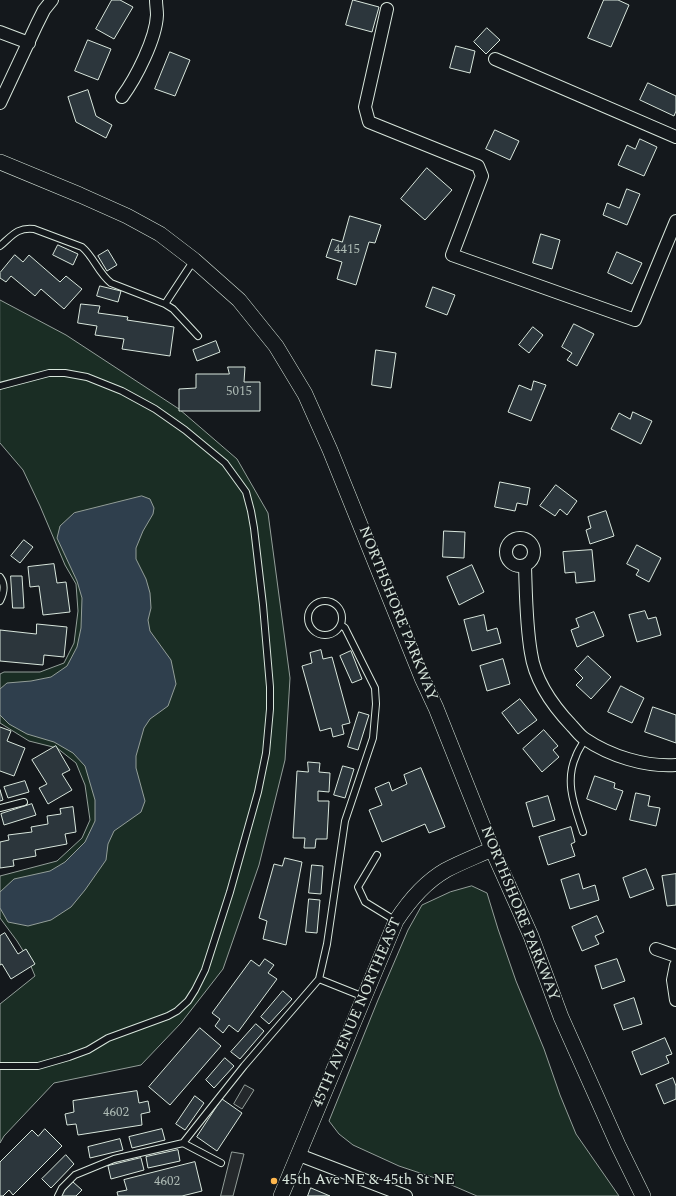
<!DOCTYPE html>
<html>
<head>
<meta charset="utf-8">
<style>
	body { margin:0 }
	canvas { display:block; background:#14181c }
</style>
</head>
<body>
<canvas width="676" height="1196"></canvas>
<script>
const ctx = document.querySelector('canvas').getContext('2d');
ctx.lineJoin = 'round';
function paint(path, color) { ctx.fillStyle = color; ctx.fill(path, 'evenodd'); }
function strokePath(path, color, width, dash) { ctx.strokeStyle = color; ctx.lineWidth = width; ctx.lineCap = dash ? 'butt' : 'round'; ctx.setLineDash(dash || []); ctx.stroke(path); }
function write(font, color, halo, rows, align = 'center') {
  ctx.font = font + ' Spectral,serif'; ctx.lineWidth = 3; ctx.setLineDash([]); ctx.textBaseline = 'middle'; ctx.strokeStyle = halo; ctx.fillStyle = color; for (const [text, x, y, turn = 0] of rows) {
    ctx.save(); ctx.translate(x, y); ctx.rotate((+turn || 0) * Math.PI / 180); ctx.textAlign = isNaN(turn) ? turn : align; if (halo) ctx.strokeText(text, 0, 0); ctx.fillText(text, 0, 0); ctx.restore();
  }
}
const green = new Path2D(`
	M0 300 66 335 179 409 237 459 268 513 290 678 285 760 259 865 223 969 181 1023 141 1065 54 1083 4 1136 0 1143V1004L35 976 27 957 17 941 0 918V876L57 861 82 838 90 820 85 785 76 763 57 748 29 741 0 723V674L4 672H40L64 663 74 643 78 611 76 584 65 565 40 506 23 470 0 443Z
	M472 886 487 893 498 929 516 981 544 1049 560 1095 576 1134 619 1196H477L435 1178 399 1166 353 1145 339 1134 329 1121 378 1000 408 930 422 905 450 892Z`);
paint(green, '#1a2d24');
strokePath(green, '#939e99', 1);
const parking = new Path2D(`
	M245 1085 254 1090 242 1109 234 1104Z
	M232 1152 244 1154 233 1196H221Z`);
paint(parking, '#24282b');
strokePath(parking, '#939e99', 1);
const water = new Path2D(`
	M142 496 150 499 154 508 153 514 143 531 136 548V559L146 579 150 593 151 608 148 620 150 631 171 660 176 684 168 706 150 719 144 728 136 756V768L145 801 141 812 114 831 108 844 106 860 85 890 71 907 51 920 28 926 8 922 0 908V892L14 879 50 871 65 862 85 842 95 821V800L85 766 73 753 54 742 27 734 9 724 0 715V689L7 683 31 681 51 677 67 666 77 647 81 628 82 598 77 581 57 538 60 526 74 513Z`);
paint(water, '#2f3f4d');
strokePath(water, '#939e99', 1);
const building = new Path2D(`
	M112 0H120L133 7 114 39 96 29Z
	M353 0 379 7 372 32 346 25Z
	M604 0H618L629 5 611 47 588 38Z
	M487 28 500 40 486 54 474 42Z
	M88 40 111 49 98 80 75 71Z
	M456 46 475 51 470 73 450 68Z
	M170 52 190 60 175 96 155 89Z
	M648 83 676 96V111L674 116 640 100Z
	M88 90 96 116 112 125 106 138 76 122 68 97Z
	M495 130 519 141 510 160 486 149Z
	M640 139 657 147 644 176 618 165 627 145 635 149Z
	M427 168 452 190 425 220 401 199Z
	M627 189 640 194 627 225 603 215 607 203 619 208Z
	M350 216 381 225 375 243 369 242 356 285 337 279 342 262 326 257 332 239 342 242Z
	M541 234 560 240 552 269 533 263Z
	M58 245 78 254 73 265 53 255Z
	M108 250 117 265 107 271 98 256Z
	M617 252 642 263 632 284 608 273Z
	M15 255 23 262 29 255 60 282 66 276 82 289 64 309 41 289 35 296 11 276 6 282 0 278V273Z
	M100 286 121 291 118 302 97 296Z
	M433 287 455 295 447 315 426 307Z
	M81 304 100 306 98 313 128 317 127 320 174 327 170 356 122 349 124 339 95 335 97 326 78 323Z
	M574 324 594 334 577 366 567 360 572 353 562 347Z
	M533 327 543 335 529 353 519 345Z
	M216 341 220 352 197 361 193 350Z
	M376 350 396 353 391 388 372 385Z
	M228 367H245L244 382H260V411H179V389L196 388V374H229Z
	M534 381 546 385 531 421 508 412 519 385 531 390Z
	M633 412 652 421 641 444 611 429 619 413 630 419Z
	M500 482 530 488 527 505 517 503 515 511 495 507Z
	M556 485 577 501 567 515 560 509 555 516 540 506Z
	M606 511 614 536 590 544 586 530 591 528 588 517Z
	M444 531 465 532 464 558 443 557Z
	M24 540 33 547 20 563 11 556Z
	M637 545 661 558 649 582 636 575 639 570 627 564Z
	M592 550 595 581 576 583 575 572 565 573 563 552Z
	M54 564 57 583 66 582 70 612 43 615 39 586 30 587 28 567Z
	M472 565 484 592 459 605 447 577Z
	M11 576H22L24 608H13Z
	M645 611 648 619 656 617 661 635 637 642 629 615Z
	M594 612 604 636 577 647 571 630 579 627 576 619Z
	M484 615 487 631 497 628 501 643 472 651 464 620Z
	M37 624 67 627 64 657 44 655 43 665 0 661V630L36 634Z
	M321 650 323 659 332 657 350 723 342 725 344 734 333 737 331 728 320 731 302 666 312 663 310 653Z
	M351 651 362 679 352 683 340 656Z
	M588 656 611 677 591 699 576 685 583 678 575 670Z
	M503 659 510 684 487 691 480 666Z
	M621 686 644 698 632 723 608 712Z
	M520 699 537 720 518 734 502 713Z
	M653 707 676 715V743L645 732Z
	M359 712 369 715 358 750 348 747Z
	M0 727 11 731 7 741 25 748 14 776 0 771Z
	M544 730 558 746 553 750 559 757 542 772 523 749Z
	M56 746 70 770 62 774 72 790 48 804 39 788 47 784 32 760Z
	M308 762 320 763 319 772 330 773 329 792 318 791V801H329L327 839H316L315 848H304L305 838H293L297 771 308 772Z
	M343 766 354 769 345 798 334 795Z
	M421 768 445 827 429 833 425 824 382 842 369 810 382 805 375 788 389 782 392 791 407 784 404 775Z
	M595 776 615 783 614 788 623 791 616 810 587 799Z
	M25 781 29 792 8 798 4 787Z
	M0 790 3 800 0 801Z
	M636 793 650 796 648 806 660 808 656 826 630 820Z
	M548 796 555 820 533 827 526 803Z
	M32 804 36 815 4 825 1 814Z
	M73 807 76 832 65 834 67 844 35 850 36 856 13 860 14 866 0 868V842L9 840 8 835 32 832 31 827 48 824 47 816 61 814 60 809Z
	M571 827 575 842 571 844 575 856 548 865 539 837Z
	M285 858 302 862 286 945 263 939 267 921 259 918 274 864 282 866Z
	M312 865 323 866 321 894 309 893Z
	M646 869 654 889 630 898 623 878Z
	M579 874 583 889 595 885 599 900 570 909 561 880Z
	M676 874V905L667 906 662 876Z
	M309 899 320 900 317 933 306 932Z
	M597 916 604 932 595 936 599 944 582 951 572 927Z
	M5 933 18 954 26 949 35 964 11 979 2 964 0 965V936Z
	M265 959 274 965 268 973 277 979 238 1032 229 1025 223 1033 215 1026 220 1019 212 1013 251 960 259 966Z
	M617 959 625 981 602 989 595 966Z
	M283 991 292 999 269 1024 261 1017Z
	M634 998 642 1024 623 1030 614 1005Z
	M256 1024 264 1031 240 1059 231 1052Z
	M200 1028 221 1046 170 1105 149 1087Z
	M665 1038 672 1054 666 1056 669 1063 641 1075 632 1052Z
	M225 1058 234 1066 214 1088 206 1080Z
	M673 1078 676 1086V1099L664 1104 656 1085Z
	M137 1091 139 1103 148 1101 150 1112 141 1114 142 1125 78 1135 76 1124 67 1125 65 1114 74 1112 73 1101Z
	M195 1096 204 1103 185 1130 176 1124Z
	M222 1099 242 1113 217 1151 197 1137Z
	M45 1129 62 1146 13 1195 9 1190 3 1196H0V1162L32 1130 38 1136Z
	M162 1129 165 1140 132 1148 129 1137Z
	M120 1139 123 1150 90 1158 88 1147Z
	M178 1150 180 1161 148 1168 146 1157Z
	M66 1155 74 1164 51 1188 42 1179Z
	M141 1158 144 1170 111 1179 108 1166Z
	M195 1162 202 1191 182 1196H118L117 1192 127 1190 124 1180Z
	M73 1182 82 1190 76 1196H60Z
	M311 1188 330 1196H308Z`);
paint(building, '#2c363c');
strokePath(building, '#d8e6dc', 1);
const service = new Path2D(`
	M0 246C12 236 17 227 34 229L82 247C94 257 98 273 111 283L165 304 173 309 198 336
	M165 304 194 260
	M0 386 49 373H65L87 377 122 391 155 409 185 430 225 463 246 492 251 511 254 528 263 605 270 687V709L266 753 258 792 230 892 205 970 195 990 188 1001 177 1011 168 1016 108 1038 88 1050 69 1057 38 1066H0
	M0 577C6 585 4 593 0 601
	M308 618a17 17 0 1 1 34 0a17 17 0 1 1-34 0Z
	M0 808 24 802
	M583 832C575 807 564 782 576 756 578 750 582 745 585 739
	M377 855 358 887 365 902 396 921
	M319 979 364 997
	M183 1143 221 1163
	M58 1196 62 1188 75 1175 114 1159 183 1143 244 1066 319 979 327 944 345 821 373 738 376 704 375 688 345 628 341 625`);
const minor = new Path2D(`
	M387 9 365 107 369 122 478 166 482 176 452 255 635 320 676 221
	M0 32 29 43
	M495 59 676 137
	M122 97C136 78 156 39 157 15 157 10 156 5 156 0
	M0 103 37 24 44 10 52 0
	M506 552a14 14 0 1 1 28 0a14 14 0 1 1-28 0Z
	M525 566C526 595 526 624 531 653 535 681 553 706 572 726 576 730 580 736 585 739 610 756 645 767 676 765
	M656 949 676 956
	M676 965 673 980 676 1000
	M299 1155 406 1196`);
const tertiary = new Path2D(`
	M0 162 80 195 127 216 160 234 194 260 239 300 276 346 305 394 330 450 422 678 436 708 492 849 531 936 561 1017 618 1145 643 1196
	M281 1196 396 921C409 901 425 882 446 870 461 862 477 856 492 849`);
strokePath(service, '#d8e6dc', 8);
strokePath(minor, '#d8e6dc', 14);
strokePath(tertiary, '#d8e6dc', 16);
strokePath(service, '#14181c', 6);
strokePath(minor, '#14181c', 12);
strokePath(tertiary, '#14181c', 15);
for (const [x, y, r, color] of [
	[274,1181,4,"#ffb74d"]
]) { const dot = new Path2D(); dot.arc(x, y, r, 0, 2 * Math.PI); ctx.fillStyle = color; ctx.fill(dot); strokePath(dot, '#14181c', 1.5); }
write('13px', '#adbab4', null, [
	["4415",347,250],
	["5015",239,392],
	["4602",116,1113],
	["4602",167,1182]
]);
write('15px', '#d8e6dc', '#14181c', [
	["NORTHSHORE PARKWAY",397,614,68],
	["NORTHSHORE PARKWAY",519,914,68],
	["45TH AVENUE NORTHEAST",358,1013,-67]
]);
write('15px', '#d8e6dc', '#14181c', [
	["45th Ave NE & 45th St NE",282,1181]
], 'left');
</script>
</body>
</html>
